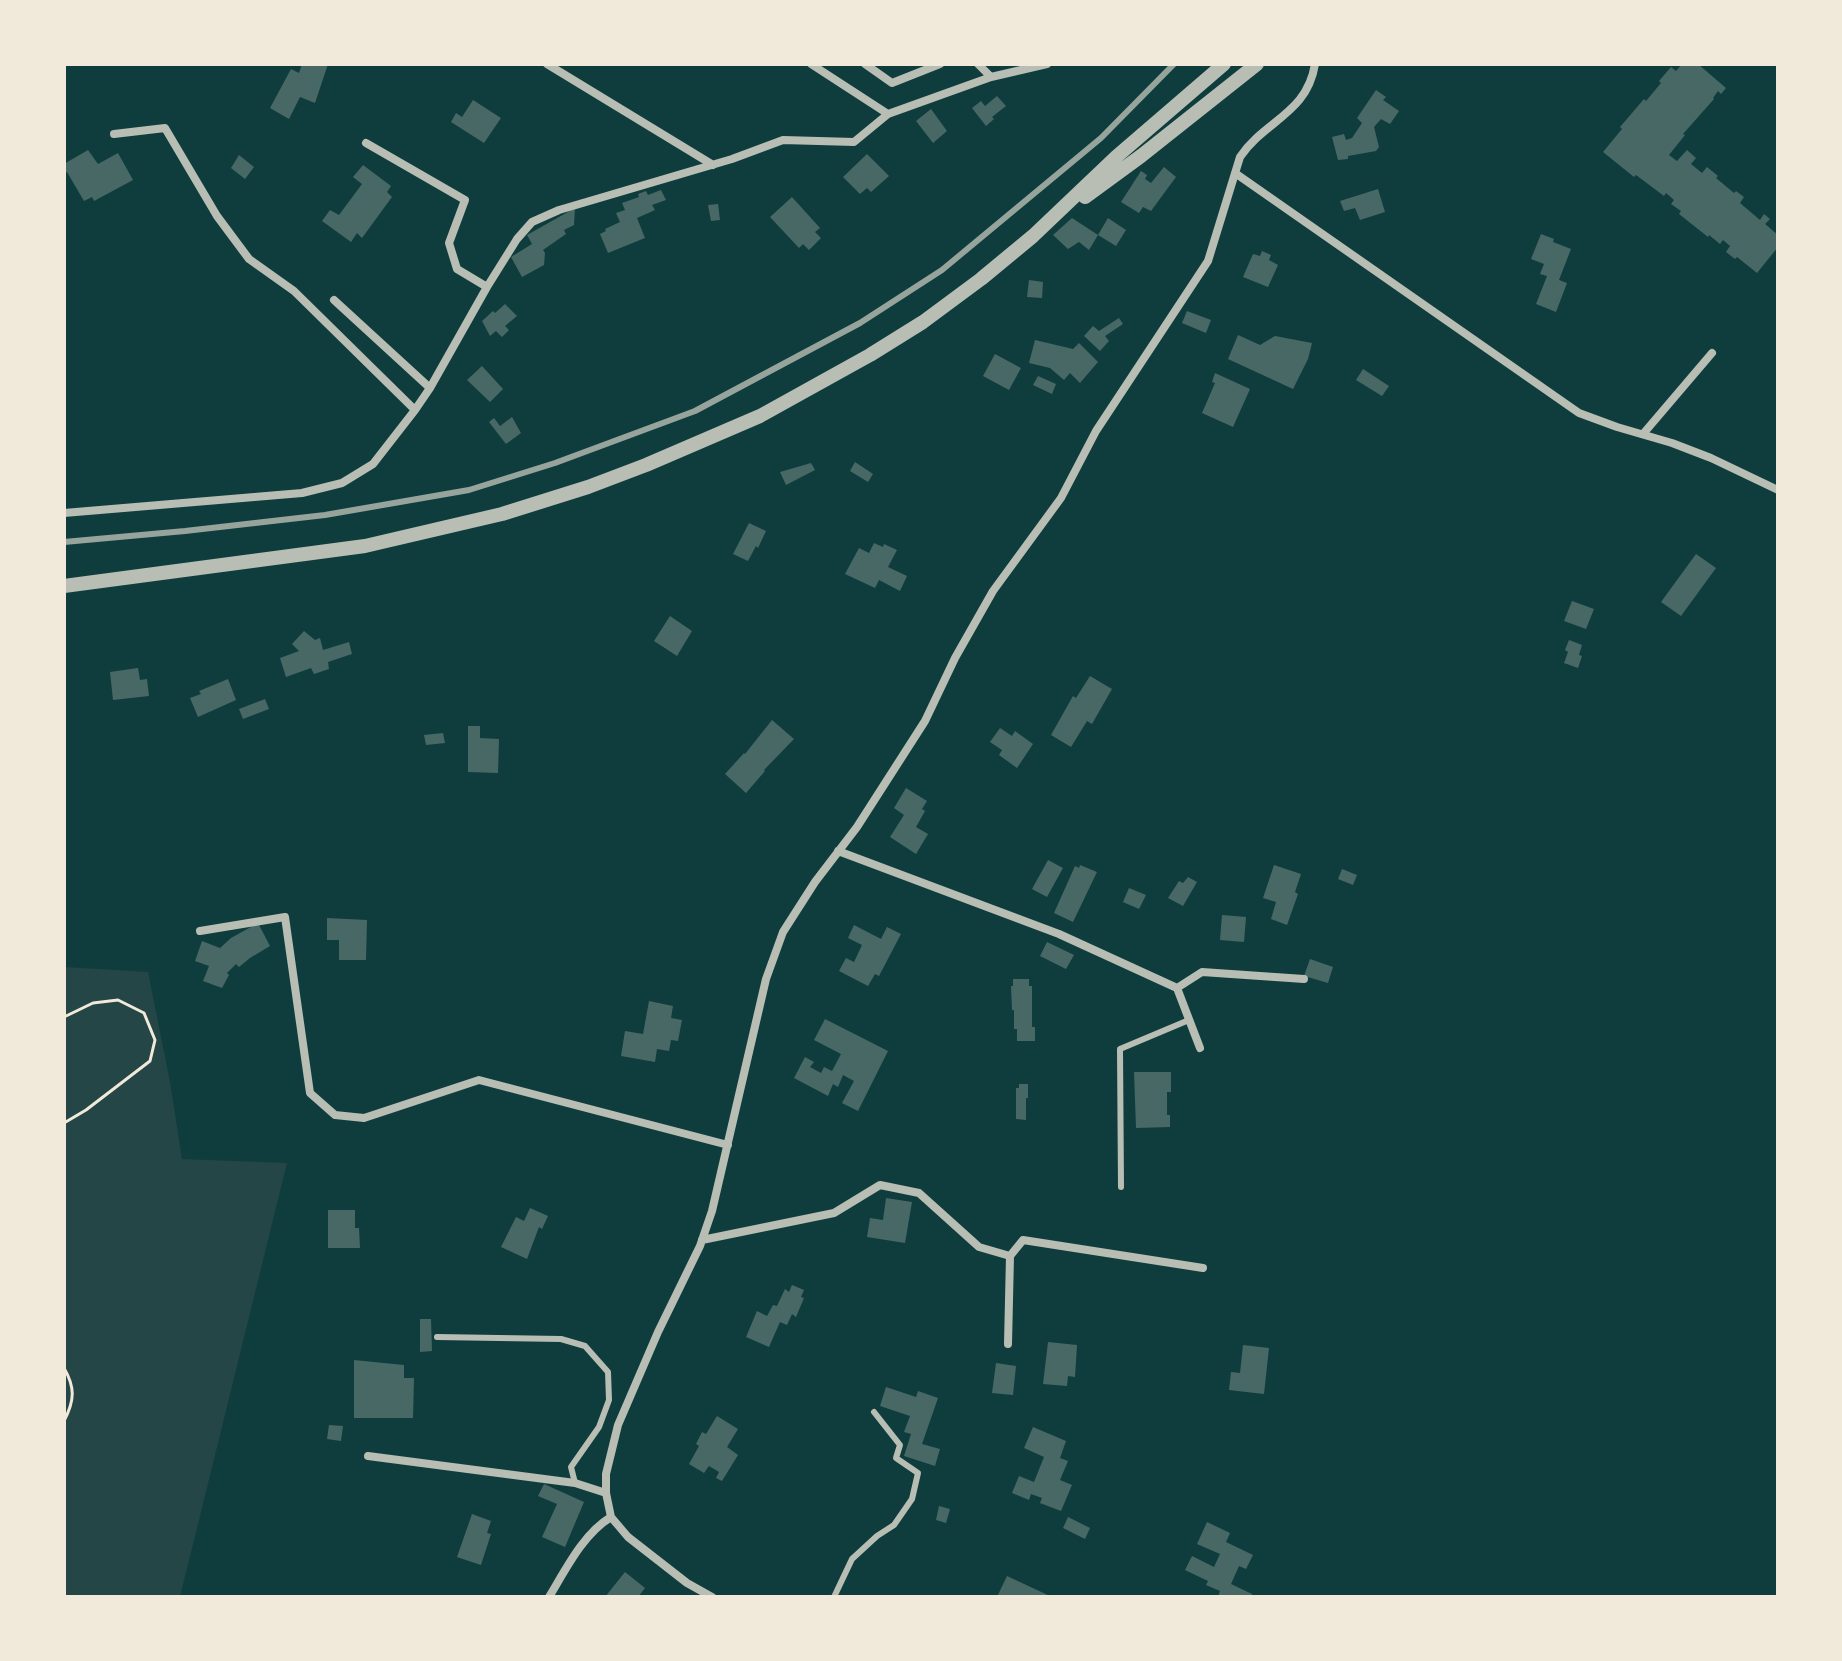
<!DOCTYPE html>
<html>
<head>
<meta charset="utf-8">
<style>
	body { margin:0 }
	#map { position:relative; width:1842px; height:1661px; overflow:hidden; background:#0f3d3e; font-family:Jost,sans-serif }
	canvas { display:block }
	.frame { position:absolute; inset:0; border:66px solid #f1e9da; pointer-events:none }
</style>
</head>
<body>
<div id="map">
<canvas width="1842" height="1661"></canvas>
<div class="frame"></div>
</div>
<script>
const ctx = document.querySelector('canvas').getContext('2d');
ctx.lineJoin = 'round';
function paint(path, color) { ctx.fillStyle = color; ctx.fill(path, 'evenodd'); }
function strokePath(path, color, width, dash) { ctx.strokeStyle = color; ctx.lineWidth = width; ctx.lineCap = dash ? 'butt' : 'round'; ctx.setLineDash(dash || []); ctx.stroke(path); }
paint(new Path2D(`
	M64 967 148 972 170 1082 182 1159 287 1163 180 1597H64Z`), '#244646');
paint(new Path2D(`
	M302 64H328L315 103 300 97 289 119 270 108 291 69 299 73Z
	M1682 64H1698L1726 88 1721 94 1718 91 1713 98 1714 99 1683 134 1685 135 1669 155 1677 161 1687 150 1696 158 1691 164 1702 173 1707 167 1718 176 1716 178 1734 193 1736 191 1744 197 1740 203 1760 220 1764 214 1770 219 1765 224 1778 235V247L1757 273 1737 257 1735 259 1726 252 1730 246 1723 240 1720 244 1709 235 1708 237 1679 214 1681 211 1671 204 1674 200 1666 193 1664 196 1636 175 1634 177 1603 152 1622 129 1620 127 1644 99 1646 101 1661 83 1659 81 1671 67 1676 71Z
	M1376 90 1386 97 1383 100 1399 111 1390 124 1381 119 1374 127 1379 147 1376 151 1348 156V159L1338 160 1332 137 1344 134 1346 140 1352 138 1362 123 1357 118Z
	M997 96 1006 106 992 117 994 119 986 126 972 108 981 101 985 106Z
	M473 100 501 118 484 143 451 122 456 113 462 117Z
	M931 109 947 131 933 143 916 121Z
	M88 150 98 164 118 153 133 180 94 201 92 197 84 201 67 172 64 174V164Z
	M867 154 889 176 871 192 867 188 860 194 843 177Z
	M239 155 254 167 245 179 231 168Z
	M363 165 391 186 387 192 392 197 362 238 357 233 351 242 322 221 330 210 339 215 362 184 353 177Z
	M1164 167 1176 177 1151 211 1143 207 1139 213 1121 202 1141 171 1147 175 1145 179 1151 183Z
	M1378 189 1385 212 1360 220 1355 208 1344 211 1340 201Z
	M661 190 666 200 652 205 655 210 637 218 645 238 608 253 600 234 606 231 605 229 620 222 616 213 625 210 622 203 639 197 638 194 646 191 648 195Z
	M792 197 820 228 815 232 821 238 809 250 803 244 799 248 770 217Z
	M718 204 720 220 711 221 708 205Z
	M575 208 574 225 564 230 566 234 543 250 545 253 544 265 522 277 511 257 532 244 527 235Z
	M1072 218 1098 235 1089 250 1079 242 1068 249 1053 235Z
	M1108 218 1126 230 1116 246 1098 235Z
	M1541 234 1554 239 1553 242 1571 249 1559 280 1567 283 1556 312 1536 304 1547 276 1540 274 1544 264 1531 259Z
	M1262 251 1271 255 1269 260 1278 265 1268 287 1243 277 1253 254 1260 256Z
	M1029 280 1043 282 1042 298 1027 297Z
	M505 304 517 316 505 326 509 330 502 337 496 331 490 336 482 321 493 311 495 313Z
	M1187 311 1211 320 1206 333 1182 323Z
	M1119 318 1123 324 1105 336 1109 341 1100 351 1084 336 1093 326 1099 331Z
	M1238 335 1260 345 1275 336 1312 343 1308 359 1293 389 1228 359Z
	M1035 340 1073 349 1079 343 1098 362 1080 383 1070 373 1064 380 1050 368 1029 363Z
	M995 354 1021 368 1009 390 983 376Z
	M482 366 503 389 490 402 467 380Z
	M1363 369 1389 386 1382 396 1356 380Z
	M1215 373 1250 389 1233 427 1202 413 1215 383 1212 382Z
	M1038 376 1056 384 1052 394 1033 385Z
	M512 417 521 433 506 444 489 422 494 418 500 426Z
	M855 462 873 474 868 482 850 471Z
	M811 463 815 470 786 485 780 472Z
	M749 523 766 531 758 548 756 546 748 561 733 554Z
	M874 543 883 547 884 544 897 550 888 567 907 576 900 591 879 580 875 588 845 574 859 548 869 553Z
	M1696 554 1716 568 1681 616 1661 602Z
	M1572 601 1594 609 1586 629 1564 621Z
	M670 616 692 631 677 656 654 641Z
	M304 631 315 640 320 638 323 650 349 642 352 654 328 662 329 669 314 674 311 668 286 677 280 658 299 651 292 644Z
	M1569 640 1582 645 1579 655 1582 656 1578 668 1564 663 1568 652 1565 650Z
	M138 668 140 680 147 679 149 696 113 700 110 672Z
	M1090 676 1112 689 1092 724 1087 721 1071 747 1051 735 1073 696 1076 698Z
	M228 679 236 700 198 717 190 698 201 694 199 691Z
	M265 699 269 709 243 719 239 709Z
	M772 720 794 739 764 770 765 771 746 793 725 774 744 753 745 754Z
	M468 726H480V738L499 739 498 773 468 772Z
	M1000 728 1012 736 1015 731 1033 744 1017 768 999 755 1002 750 990 742Z
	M443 733 445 743 426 745 424 735Z
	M906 788 927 801 922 809 925 811 916 827 928 834 916 854 890 837 904 815 894 808Z
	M1048 860 1063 868 1047 897 1032 889Z
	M1080 865 1097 872 1073 922 1054 913 1075 866 1079 868Z
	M1274 865 1301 874 1295 892 1298 894 1287 925 1271 919 1276 902 1263 898Z
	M1342 869 1357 875 1353 885 1338 879Z
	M1188 877 1197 882 1183 906 1168 898 1179 881 1183 883Z
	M1129 888 1146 895 1139 909 1123 902Z
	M1222 915 1246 917 1244 942 1220 940Z
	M327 918 367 920 366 960H339V940H327Z
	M258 923 270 946 250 958 239 967 236 964 227 973 229 975 222 988 203 981 209 966 195 961 202 941 220 948 231 938Z
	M854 925 881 939 887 927 901 934 879 976 875 974 868 986 839 971 846 958 854 962 862 945 848 938Z
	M1047 942 1074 955 1066 969 1040 956Z
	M1310 959 1333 967 1328 983 1304 976Z
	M1013 979H1029V986H1032V1027H1035V1041H1017V1029H1014V1010H1012L1011 986H1013Z
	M649 1001 673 1006 671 1018 682 1020 678 1041 671 1040 669 1051 657 1049 655 1062 621 1056 625 1031 643 1034Z
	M825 1019 888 1051 858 1111 842 1103 854 1081 843 1075 838 1087 833 1084 828 1096 794 1078 805 1057 814 1062 810 1067 821 1073 824 1067 832 1071 841 1054 814 1040Z
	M1134 1072H1171V1092H1167V1115H1170V1127L1136 1128Z
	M1019 1084H1028V1098H1026V1120L1016 1119V1088H1019Z
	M886 1198 912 1202 905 1243 867 1237 870 1218 883 1220Z
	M530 1208 548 1216 542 1229 539 1227 527 1259 501 1247 516 1217 524 1221Z
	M328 1210H355V1228H359L360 1248H328Z
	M792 1285 804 1290 801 1297 804 1298 796 1317 792 1314 787 1325 780 1322 769 1347 746 1337 757 1311 767 1316 773 1305 777 1306 785 1289 789 1292Z
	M420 1319H431L432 1351 420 1352Z
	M1048 1342 1077 1345 1075 1377 1068 1376 1067 1386 1043 1384Z
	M1243 1345 1269 1348 1264 1394 1229 1390 1231 1372 1240 1373Z
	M354 1360 404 1365V1378H414L413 1418H354Z
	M996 1363 1016 1366 1013 1395 992 1393Z
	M886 1387 916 1397 918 1391 938 1398 922 1444 940 1449 935 1466 904 1456 911 1434 904 1432 910 1416 880 1406Z
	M717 1416 738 1429 727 1447 738 1455 722 1481 716 1478 719 1472 709 1466 704 1473 689 1464 699 1446 696 1444 702 1432 706 1434Z
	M329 1425 343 1426 341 1441 327 1439Z
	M1033 1427 1066 1441 1060 1458 1068 1461 1060 1480 1072 1485 1061 1511 1040 1503 1042 1498 1031 1494 1029 1500 1012 1493 1019 1476 1034 1482 1044 1457 1024 1448Z
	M544 1484 584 1502 565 1547 542 1537 557 1504 538 1496Z
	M939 1506 950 1509 946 1523 936 1520Z
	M472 1514 491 1521 487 1533 491 1534 481 1565 457 1557Z
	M1068 1517 1090 1528 1085 1539 1063 1528Z
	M1207 1522 1230 1533 1226 1542 1253 1555 1246 1569 1239 1566 1231 1584 1252 1594 1251 1597H1218L1220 1591 1206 1585 1208 1581 1185 1570 1192 1556 1214 1567 1220 1554 1197 1544Z
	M625 1572 645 1588 638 1597H605Z
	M1007 1576 1052 1597H997Z`), '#486865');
strokePath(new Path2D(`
	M64 1017 93 1003 118 1000 144 1013 155 1040 150 1061 86 1110 64 1123
	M64 1368C75 1387 75 1400 64 1421`), '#f1e9da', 3);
strokePath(new Path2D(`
	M1121 1187 1120 1049 1189 1020
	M437 1337 561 1339 585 1346 608 1372 609 1400 599 1427 571 1467 575 1483
	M834 1597 852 1559 877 1536 894 1525 912 1499 918 1473 896 1458 900 1445 874 1412`), '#b8beb3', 6);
strokePath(new Path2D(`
	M547 64 713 165
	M811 64 888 114
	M865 64 892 83 940 64
	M978 64 991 77
	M114 134 165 128 217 216 249 259 294 291 415 410
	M366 143 465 200 449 243 457 269 487 287
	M1235 173 1579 413 1617 427 1672 443 1711 458 1778 490
	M334 300 430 388
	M1643 434 1712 353
	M64 513 302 493 342 483 373 464 415 410 430 388 487 287 517 239 532 222 559 210 732 159 783 140 854 142 888 114 991 77 1047 64
	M838 851 1059 934 1177 988 1202 972 1304 979
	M200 931 285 917 310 1093 335 1115 364 1118 479 1080 728 1145
	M1177 988 1200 1048
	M702 1240 834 1213 880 1185 919 1193 979 1247 1010 1256 1008 1344
	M1010 1256 1023 1240 1203 1268
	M368 1456 575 1483 606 1493
	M549 1597C566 1569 583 1534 611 1517
	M712 1597 687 1583 628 1537 611 1517 606 1493V1474L618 1425 658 1332 700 1246 712 1211 766 979 783 932 815 882 857 827 925 721 955 658 993 591 1061 498 1096 431 1208 261 1240 157C1265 120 1307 114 1315 64`), '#b8beb3', 8);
strokePath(new Path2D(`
	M1085 197 1141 156 1257 64
	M64 586 365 546 502 514 588 487 646 465 760 416 870 355 923 322 981 279 1033 236 1116 157 1224 64`), '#b8beb3', 14);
strokePath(new Path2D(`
	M64 542 185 531 325 515 469 490 555 463 695 411 860 323 942 270 1101 138 1174 64`), '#97a49c', 6);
</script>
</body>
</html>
